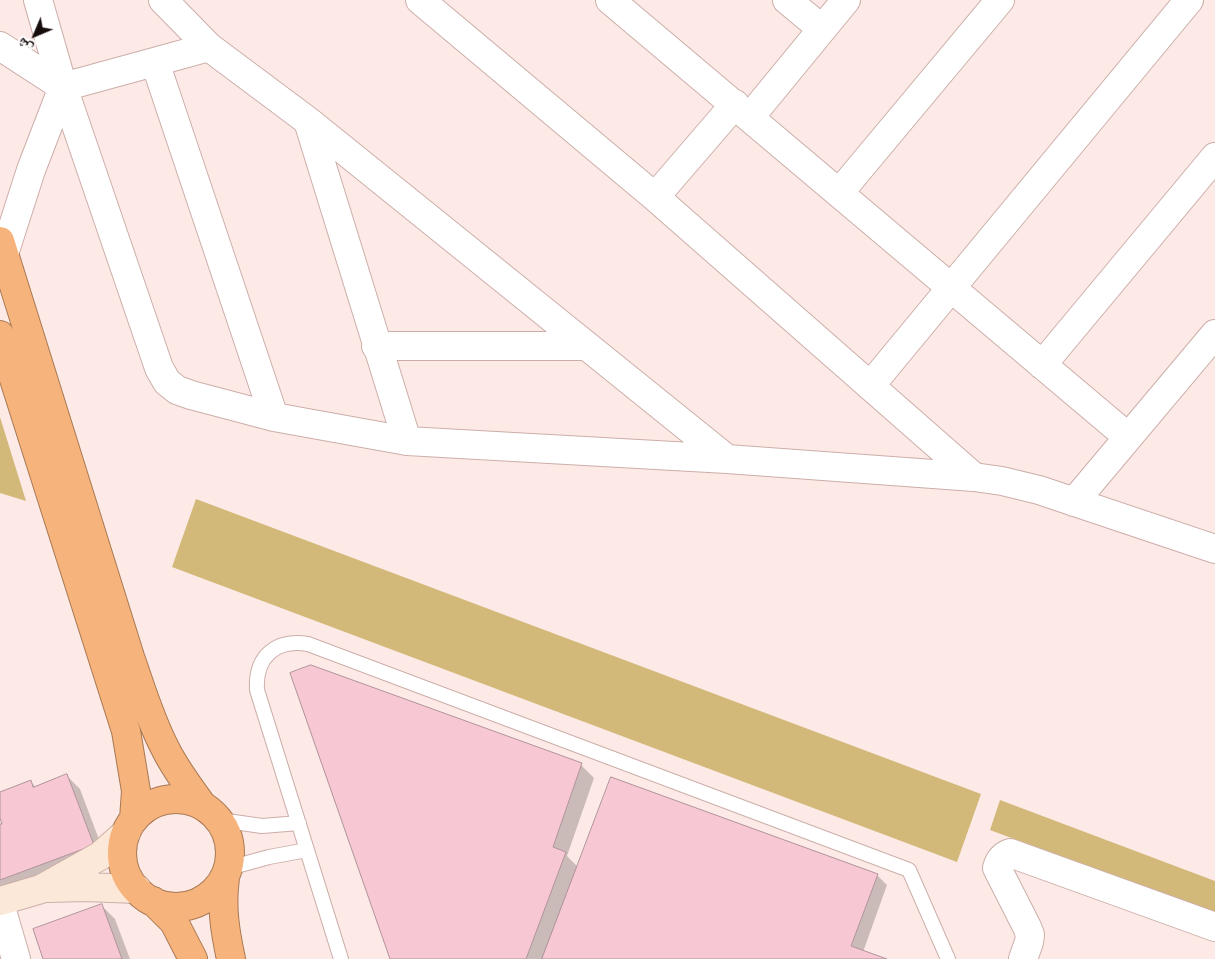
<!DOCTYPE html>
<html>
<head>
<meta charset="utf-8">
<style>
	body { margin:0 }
	#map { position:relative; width:1215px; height:959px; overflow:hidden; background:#fdeae7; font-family:"Roboto Condensed","Noto Naskh Arabic",sans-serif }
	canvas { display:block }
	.north { position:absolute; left:10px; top:10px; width:50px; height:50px; -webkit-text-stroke:4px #fff; paint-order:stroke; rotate:225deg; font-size:14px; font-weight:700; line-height:20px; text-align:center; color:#160c0b }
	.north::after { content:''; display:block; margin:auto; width:18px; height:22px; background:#160c0b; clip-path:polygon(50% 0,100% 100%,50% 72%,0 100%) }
</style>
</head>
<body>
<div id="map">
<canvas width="1215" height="959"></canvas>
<div class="north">ش</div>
</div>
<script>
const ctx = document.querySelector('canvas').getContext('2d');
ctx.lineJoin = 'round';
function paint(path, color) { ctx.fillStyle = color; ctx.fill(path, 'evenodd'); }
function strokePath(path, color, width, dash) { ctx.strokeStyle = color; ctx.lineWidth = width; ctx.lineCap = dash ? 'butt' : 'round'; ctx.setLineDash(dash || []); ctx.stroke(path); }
paint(new Path2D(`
	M0 417 26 501 0 493Z
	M196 499 981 794 957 862 172 567Z
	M1000 800 1215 881V914L990 830Z`), '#d3b979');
paint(new Path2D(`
	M581 765 594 778 567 856 578 867 877 875 887 885 863 952 883 959H391Z
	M67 776 80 789 106 858 0 895V826L4 824 0 814V793L31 782 36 787Z
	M102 906 115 919 130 959H45Z`), '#0003');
const building = new Path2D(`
	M311 665 582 763 553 847 566 852 526 959H390L290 673Z
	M67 774 94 845 0 880V824H2L0 818V792L31 780 33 787Z
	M611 777 878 874 851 946 887 959H542Z
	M102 904 122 959H43L33 929Z`);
paint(building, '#f7c7d4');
strokePath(building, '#b0939b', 1);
const lane = new Path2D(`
	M220 820 262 826 299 823
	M229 868 269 857 307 850
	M341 959 257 690C255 656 276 639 308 644L909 870 948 959`);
const street = new Path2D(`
	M38 0 63 87 159 368 167 382 177 390 191 395 274 417 407 441 727 459 974 477 1002 481 1039 490 1215 549
	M163 0 209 47 308 121 727 459
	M420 0 655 197 974 477
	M610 0 1128 437
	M787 0 822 29
	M0 46 63 87 209 47
	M155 62 274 417
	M750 117 846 0
	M308 121 407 441
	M839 193 1000 0
	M655 197 735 104
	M4 254 31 170 63 87
	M376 346H587
	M1042 365 1215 157
	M870 386 1189 0
	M1074 502 1215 334
	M0 904 16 959
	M1023 959 1029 942 1030 935 1027 927 997 868C999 860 1002 856 1010 853L1215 927`);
const secondary = new Path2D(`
	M48 888 85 887 137 889
	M0 901 41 889 100 856 126 833`);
const highway = new Path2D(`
	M0 241 130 657C141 688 150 720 166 750 176 770 189 787 202 805
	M0 335 126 731 136 791 134 819
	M122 853a54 54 0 1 1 108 0a54 54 0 1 1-108 0Z
	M225 878C221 907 225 931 231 959
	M153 901 174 922 193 959`);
strokePath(lane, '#ccaea9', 16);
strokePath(street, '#ccaea9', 30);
strokePath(secondary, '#ccaea9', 30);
strokePath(highway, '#a87954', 30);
strokePath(lane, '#fff', 14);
strokePath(street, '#fff', 28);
strokePath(secondary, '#fce8d8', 28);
strokePath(highway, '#f6b37c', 28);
</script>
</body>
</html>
